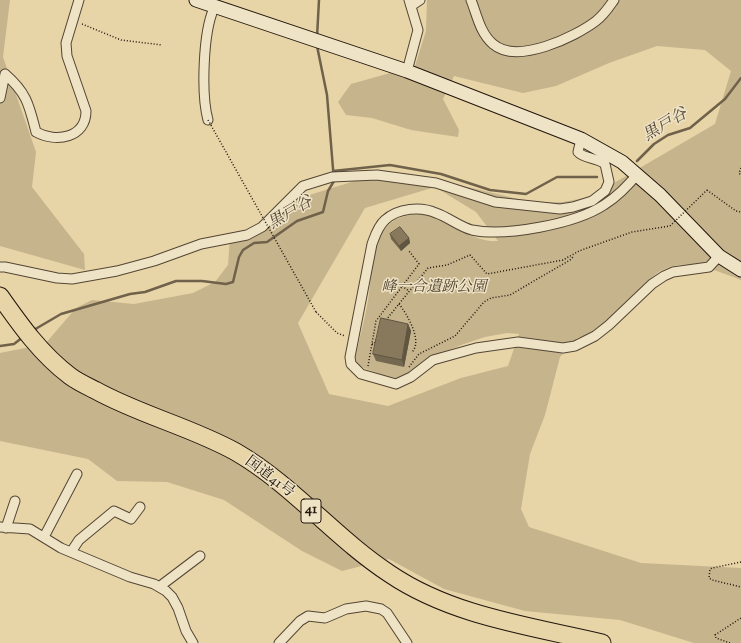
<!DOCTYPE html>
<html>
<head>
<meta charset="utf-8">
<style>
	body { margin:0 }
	canvas { display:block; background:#e7d4a7 }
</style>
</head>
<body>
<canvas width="741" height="643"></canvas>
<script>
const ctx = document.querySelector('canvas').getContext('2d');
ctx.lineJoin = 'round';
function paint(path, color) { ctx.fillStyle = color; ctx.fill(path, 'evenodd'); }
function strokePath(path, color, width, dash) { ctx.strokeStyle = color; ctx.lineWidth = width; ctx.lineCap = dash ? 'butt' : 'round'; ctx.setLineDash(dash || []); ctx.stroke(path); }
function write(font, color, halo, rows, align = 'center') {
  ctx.font = font + ' "Sorts Mill Goudy","Noto Serif JP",serif'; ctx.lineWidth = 3; ctx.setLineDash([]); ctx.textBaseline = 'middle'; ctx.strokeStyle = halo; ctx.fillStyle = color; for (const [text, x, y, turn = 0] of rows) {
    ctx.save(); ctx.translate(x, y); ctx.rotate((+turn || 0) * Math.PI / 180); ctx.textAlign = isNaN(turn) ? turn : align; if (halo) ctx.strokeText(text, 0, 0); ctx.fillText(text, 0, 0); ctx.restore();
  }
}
paint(new Path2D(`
	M0 0H10L3 57 36 152 32 187 84 254 85 270 0 246Z
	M427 0H741V280C713 270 683 255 656 274 639 290 599 335 577 338L560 357 545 415 530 454 521 509 529 527 641 563 741 568V643H694L620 620 525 611 444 589 389 559 342 571 302 551 224 500 167 482 117 481 88 459 0 441V353L45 344 76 308 92 300 134 304 193 293 215 282 228 265 230 237 250 230 293 200 358 180 400 174 451 183 535 203 563 202 590 197 715 124 731 71 705 50 657 46 609 63 556 86 523 93 454 76 443 99 459 130 458 137 411 130 372 118 346 115 338 102 351 84 415 66 426 31ZM435 187 476 212 498 241C473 243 453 222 430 216 421 213 411 214 402 217 370 227 373 272 368 300 365 320 359 339 355 359L359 366 392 379H399L408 375 424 360 464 344 485 337 507 333 519 334 508 366 461 378 388 406 329 394 298 323 365 208Z`), '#c6b48d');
strokePath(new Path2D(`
	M317 37 319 0
	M637 161 654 144 668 135 690 128 725 99 741 78
	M333 171 390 165 441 174 490 190 526 194 557 177H597
	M32 331 61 314 130 294 145 292 176 281H202L226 284 233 282 239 257 243 250 254 243 267 242 297 221 323 212 328 191 334 181 327 95 317 46
	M0 346 14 344 23 337`), '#70614a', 2.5);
const street = new Path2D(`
	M471 0C477 15 480 33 493 44 517 65 575 37 596 21 604 15 609 7 614 0
	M411 6 420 0
	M407 71 418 30 409 0
	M0 98 5 74C27 93 29 105 36 132 56 143 86 138 86 111L67 56 66 43 79 0
	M208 120C201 94 203 32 214 8
	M638 174C627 186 617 197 604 205 575 224 505 237 472 230 460 227 448 217 436 213 421 206 398 208 385 220 378 226 375 236 372 244L350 357 351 364 361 374 396 384 411 377 433 360 476 348 518 342 563 348 575 346 595 336 609 325 652 284 664 276 673 272 709 267 719 256
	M0 267H5L57 278 72 279 117 271 154 261 201 244 247 235 262 227 303 186 332 177 377 175 436 183 495 202 560 209 573 207 592 201 605 191 609 182 605 164C596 157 584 159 578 152L581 139
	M0 527 30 529 61 548 130 577 154 584 166 591 172 597 178 608 186 631 193 643
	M6 528 15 501
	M44 537 77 474
	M71 552 79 540 114 511 131 519 140 507
	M159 587 200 556
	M279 643 300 621 308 616 325 618 346 609 366 606 381 609 387 613 407 643`);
const secondary = new Path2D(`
	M196 0 407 71 581 139 622 162 660 195 719 256 741 270`);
const highway = new Path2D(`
	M0 296C21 326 41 354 70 376 78 382 87 386 95 390 140 415 191 427 236 452 293 485 335 538 390 574 452 616 530 626 602 643`);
strokePath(street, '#534634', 11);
strokePath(secondary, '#22160d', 15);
strokePath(highway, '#22160d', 19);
strokePath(new Path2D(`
	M82 24 121 40 162 45
	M741 168 739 173 741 175
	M707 190 736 211 741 212
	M402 286 409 291
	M399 304C407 314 423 341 412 352
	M316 312 337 333 345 336
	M386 320 428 268 447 265 470 255 487 274 563 260 579 251 632 232 670 226
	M372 344H374L377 338
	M368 366 376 321 419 264 409 251
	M409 367 419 354 455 336 484 302 491 298 510 295 570 260 574 256
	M741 562 712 568 710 569 709 578 712 580 741 587
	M730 643 716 638 715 635 741 618`), '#22160d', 1.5, [1, 2]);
strokePath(street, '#efe3c6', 9);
strokePath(secondary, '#efe3c6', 13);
strokePath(highway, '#e7d4a7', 17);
strokePath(new Path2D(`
	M208 120 316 312
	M670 226 707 190`), '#22160d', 1.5, [1, 2]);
paint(new Path2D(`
	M390 234 409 238 410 243 401 251 391 239Z
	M408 324 411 331 404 367 376 361 373 354Z`), '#756850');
paint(new Path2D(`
	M409 238 410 243 401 251 399 246Z
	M408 324 411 331 404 367 402 360Z`), '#5f5541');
const building = new Path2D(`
	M400 227 409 238 399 246 390 234Z
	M381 318 408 324 402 360 373 354Z`);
paint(building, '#88795d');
strokePath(building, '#5f5541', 1);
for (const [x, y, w] of [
	[311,511,20]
]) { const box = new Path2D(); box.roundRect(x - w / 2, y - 12, w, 24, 3); ctx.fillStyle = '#efe3c6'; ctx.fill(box); strokePath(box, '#22160d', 1); }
write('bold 14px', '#22160d', null, [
	["41",311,511]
]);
write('italic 15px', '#534533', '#efe3c6', [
	["峰一合遺跡公園",434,288]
]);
write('15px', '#22160d', '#efe3c6', [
	["国道41号",269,478,37]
]);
write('italic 16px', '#564836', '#efe3c6', [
	["黒戸谷",666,126,-31],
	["黒戸谷",291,214,-31]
]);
</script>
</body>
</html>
